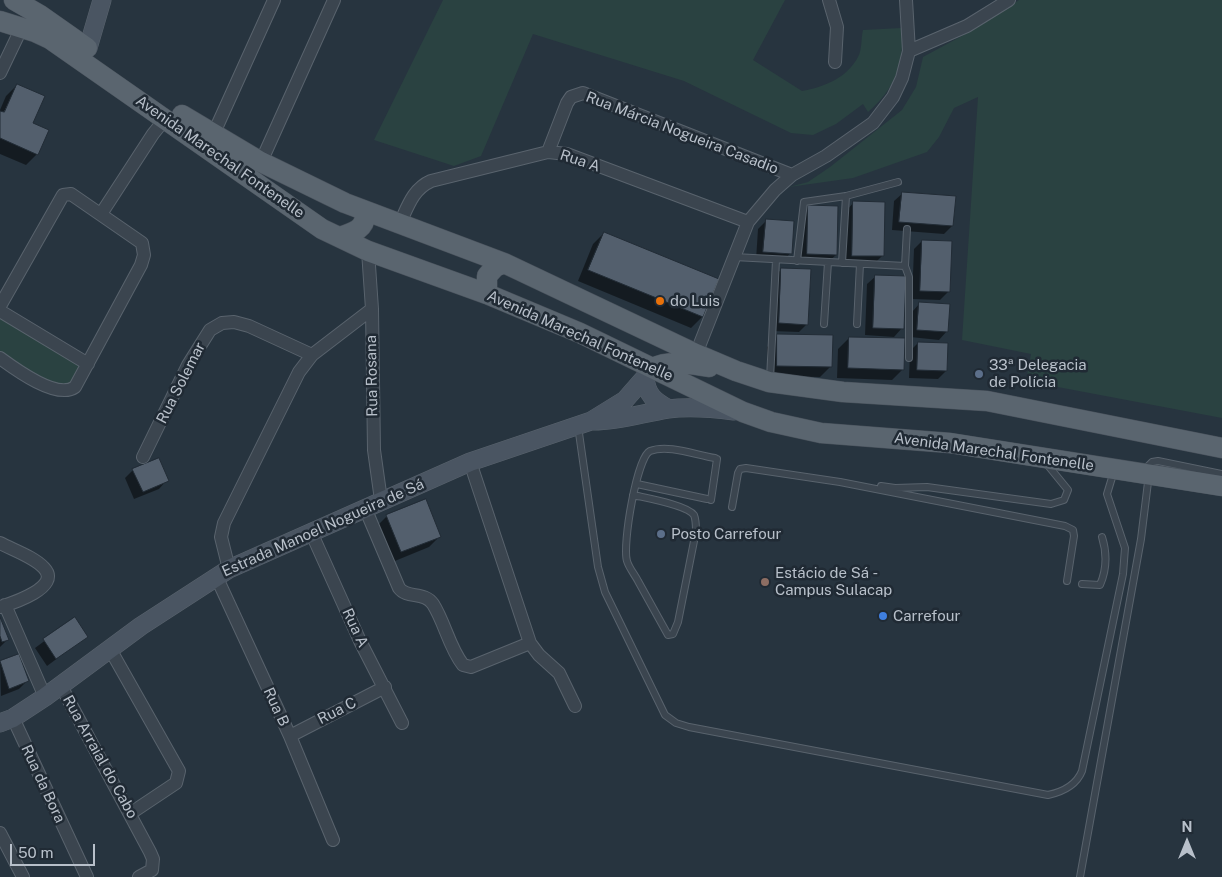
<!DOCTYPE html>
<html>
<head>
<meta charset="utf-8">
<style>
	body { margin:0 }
	#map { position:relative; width:1222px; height:877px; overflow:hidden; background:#27343f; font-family:"Public Sans",sans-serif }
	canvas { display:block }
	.north { position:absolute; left:1162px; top:817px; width:50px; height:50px; -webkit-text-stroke:4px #202a34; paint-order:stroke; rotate:0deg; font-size:14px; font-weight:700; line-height:20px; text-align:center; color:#b8c0ca }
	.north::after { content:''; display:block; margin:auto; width:18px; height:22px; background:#b8c0ca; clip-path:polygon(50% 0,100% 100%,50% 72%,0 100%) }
	.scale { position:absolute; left:10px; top:844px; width:85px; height:22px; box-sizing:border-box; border:2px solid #b8c0ca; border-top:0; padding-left:6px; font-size:15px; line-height:18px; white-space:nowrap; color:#b8c0ca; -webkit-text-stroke:4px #202a34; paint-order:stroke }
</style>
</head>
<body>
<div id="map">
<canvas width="1222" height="877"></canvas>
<div class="north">N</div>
<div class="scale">50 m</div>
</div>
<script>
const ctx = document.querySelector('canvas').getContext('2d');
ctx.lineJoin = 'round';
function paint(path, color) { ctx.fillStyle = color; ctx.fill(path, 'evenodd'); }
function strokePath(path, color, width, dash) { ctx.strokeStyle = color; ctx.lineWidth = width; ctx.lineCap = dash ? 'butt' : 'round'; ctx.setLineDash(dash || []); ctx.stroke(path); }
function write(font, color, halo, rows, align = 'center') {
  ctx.font = font + ' "Public Sans",sans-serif'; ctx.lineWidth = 5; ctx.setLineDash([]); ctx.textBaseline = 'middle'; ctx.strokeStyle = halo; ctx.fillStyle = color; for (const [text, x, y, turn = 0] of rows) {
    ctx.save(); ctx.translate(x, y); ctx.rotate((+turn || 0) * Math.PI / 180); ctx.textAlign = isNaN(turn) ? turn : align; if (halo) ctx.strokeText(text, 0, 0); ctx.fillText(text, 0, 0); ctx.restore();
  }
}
paint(new Path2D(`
	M443 0H785L753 60 802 91C824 87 847 78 858 57 862 50 861 38 863 30L901 28C906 62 894 90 868 112L863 104 836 124 813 135 791 133 684 81 533 34 481 156 454 166 374 140Z
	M1019 0H1222V418L1026 381 1031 354 962 340 978 97 954 108 939 137 927 152 853 178 789 187 808 182 830 167 902 110 916 87 923 57 973 30Z
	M0 315 84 365 72 384 55 386 0 355Z`), '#2a4241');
paint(new Path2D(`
	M17 85 32 124 37 154 26 165 0 154V110L6 96Z
	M903 193 952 226 944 234 892 230 894 201Z
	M854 202 882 256 874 264 845 263 846 211Z
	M809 207 836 255 827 263 799 262 801 215Z
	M766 221 791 253 782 261 756 260 758 229Z
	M604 233 717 280 702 317 691 328 578 281 593 244Z
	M922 241 948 292 940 300 912 299 914 249Z
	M782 269 807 324 799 332 771 331 773 277Z
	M876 276 902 328 894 337 865 335 867 284Z
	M920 303 947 331 939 340 910 337 912 312Z
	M778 336 831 366 820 377 767 376V347Z
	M849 338 903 369 892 380 837 378 838 349Z
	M918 343 946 371 938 379 909 378 910 351Z
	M133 470 167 480 159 489 134 499 125 478Z
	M387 516 440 536 429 547 390 563 376 527Z
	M74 619 86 637 47 666 35 648Z
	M0 620 7 640 0 647Z
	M18 656 27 681 19 689 1 696 0 662Z`), '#0007');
const building = new Path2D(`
	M17 84 45 96 33 123 49 130 38 155 0 138V111L4 112Z
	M902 192 956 196 953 226 899 222Z
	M853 201 885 202 884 256H852Z
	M808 205 838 206 837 255 807 254Z
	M766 219 794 221 792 254 763 252Z
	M604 232 719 279 703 317 588 270Z
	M922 240 952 241 950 292 920 291Z
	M781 268 811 269 808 325 779 323Z
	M875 275 906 276 904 329 873 328Z
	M919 302 950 304 948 332 917 330Z
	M777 334 833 335 832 367 777 366Z
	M849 337 905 338 904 370 848 368Z
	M918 342 948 343 947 371 917 370Z
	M159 458 169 481 143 492 132 469Z
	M426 499 441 537 401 552 386 515Z
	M0 617 9 640 2 642 0 636Z
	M75 617 88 637 56 659 43 639Z
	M19 654 29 681 9 689 0 661Z`);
paint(building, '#535f6d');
strokePath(building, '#222c36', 1);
const lane = new Path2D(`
	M907 229 905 266 909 277V358
	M734 257 905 266
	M797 261 804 202 846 196 898 182
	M842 263 846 196
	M824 324 828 262
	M857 324 860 264
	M770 379 776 260
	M578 426 598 567 605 592 665 715 676 723 689 727 1048 795C1062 792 1076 786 1082 771L1123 574 1125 548 1107 494 1114 471
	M637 484 707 499
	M881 486 895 488 927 487 1051 504 1064 500 1068 490 1046 463
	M633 495C646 498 687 505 694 515 696 520 696 526 696 531L678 622 673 634 668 635C658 617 648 599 638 581 635 575 629 568 627 561 622 545 637 457 650 451 668 444 696 455 715 458
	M711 500 717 459
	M732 507 738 473 740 469 746 468 840 482 1065 526 1073 530 1074 536 1067 581
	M1082 584 1100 585C1107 569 1107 553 1102 537
	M1080 877 1141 539 1149 474 1148 466 1152 462 1158 461 1222 474`);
const street = new Path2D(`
	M829 0 837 27 835 62
	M909 51 967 26 1009 0
	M0 73 22 27
	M213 135 274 0
	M548 152 567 103 571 97 583 93 792 175
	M261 162 334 0
	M101 214 153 134 165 119
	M400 223C408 206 413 189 431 181L548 152 567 154 748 222
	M368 251 372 309 374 450 381 500
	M0 306 63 195 71 194 142 243 144 255 141 265 75 387C57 400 15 369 0 358
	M0 311 88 364
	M696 354 748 222 775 190 792 175 826 156 873 123 893 97 902 78 909 51 906 0
	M143 457 188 365 210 330 222 323 234 322 249 326 312 355
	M470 462 530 643 539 655 559 673 575 706
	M365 508 399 588C407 599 424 591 433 604 445 623 449 647 463 665L471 667 530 643
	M311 532 360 641 402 723
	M0 543C13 550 34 557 44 568 62 587 13 603 0 607
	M229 569 221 537 224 523 299 372 312 355 372 309
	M216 576 290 736 333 840
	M5 605 45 697
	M110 649 179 771 176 783 131 813
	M61 686 150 852 153 859 152 870 139 877
	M13 718 87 877
	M290 736 385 687
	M0 833 23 877`);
const secondary = new Path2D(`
	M88 48 102 0
	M645 378C647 395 654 401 669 409
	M594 421C619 421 643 413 668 409 690 406 712 408 734 411
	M0 723 13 718 45 697 141 626 229 569 470 462 591 421 625 400 653 368`);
const primary = new Path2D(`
	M14 0 40 15 87 48
	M0 21 35 32 50 39 322 229 368 251 487 294 580 333 743 412 771 422 821 433 950 443 1222 486
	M182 115 261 162 345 203 504 263 696 354 736 371 769 382 843 392 987 401 1222 448
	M339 237C353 233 367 229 365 211
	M487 294V276L495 267 504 263
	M653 368C669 359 692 364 709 367`);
strokePath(lane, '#59636d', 8);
strokePath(street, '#59636d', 14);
strokePath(secondary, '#59636d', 19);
strokePath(primary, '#48515b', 21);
strokePath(lane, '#3b454f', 6);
strokePath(street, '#3b454f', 12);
strokePath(secondary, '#4a5562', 18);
strokePath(primary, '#5a656f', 20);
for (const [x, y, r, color] of [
	[660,301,5,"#e8710a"],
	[979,374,5,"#5c6f8a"],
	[661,534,5,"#5c6f8a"],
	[765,582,5,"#8d6e63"],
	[883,616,5,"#3f7fe0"]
]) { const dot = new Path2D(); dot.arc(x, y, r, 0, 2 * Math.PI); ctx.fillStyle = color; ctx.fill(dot); strokePath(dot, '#202a34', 2); }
write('15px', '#b8c0ca', '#202a34', [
	["Rua Márcia Nogueira Casadio",682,133,21],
	["Avenida Marechal Fontenelle",220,157,35],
	["Rua A",580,161,18],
	["Avenida Marechal Fontenelle",580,336,24],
	["Rua Rosana",372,376,-91],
	["Rua Solemar",181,383,-63],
	["Avenida Marechal Fontenelle",994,452,8],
	["Estrada Manoel Nogueira de Sá",323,528,-24],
	["Rua A",355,628,65],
	["Rua B",276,707,65],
	["Rua C",337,711,-27],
	["Rua Arraial do Cabo",100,757,61],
	["Rua da Bora",43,784,65]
]);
write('15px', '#b8c0ca', '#202a34', [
	["do Luis",670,301],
	["33ª Delegacia",989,365],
	["de Polícia",989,382],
	["Posto Carrefour",671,534],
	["Estácio de Sá -",775,573],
	["Campus Sulacap",775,590],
	["Carrefour",893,616]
], 'left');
</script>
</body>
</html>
